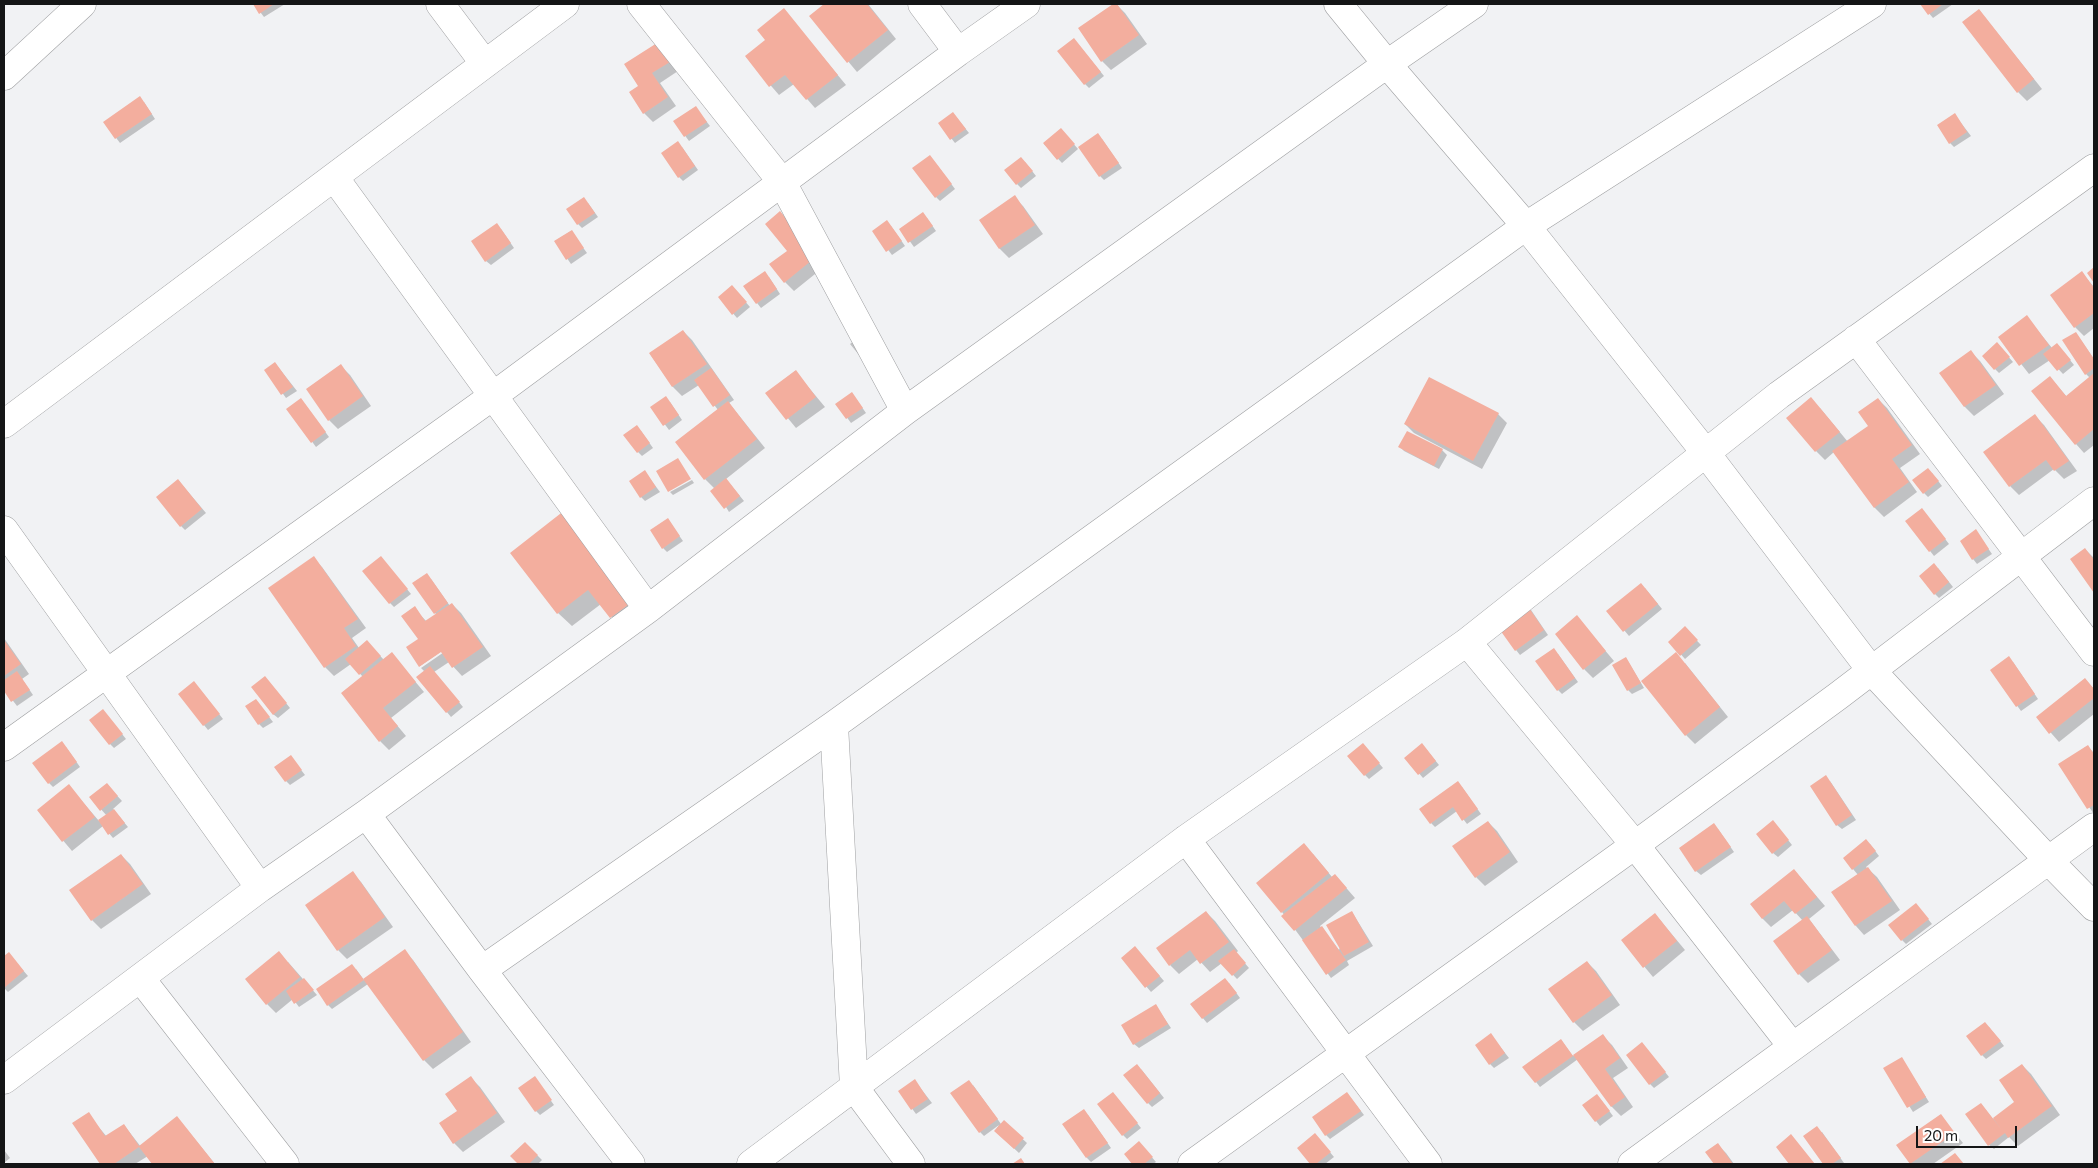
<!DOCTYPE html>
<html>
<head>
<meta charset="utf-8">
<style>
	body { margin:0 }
	#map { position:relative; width:2098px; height:1168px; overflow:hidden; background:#f1f2f4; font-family:Commissioner,sans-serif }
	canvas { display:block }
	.frame { position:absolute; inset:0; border:5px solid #141516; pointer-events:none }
	.scale { position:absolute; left:1916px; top:1126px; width:101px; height:22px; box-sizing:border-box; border:2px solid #141516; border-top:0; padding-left:6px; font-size:15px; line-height:18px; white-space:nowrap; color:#141516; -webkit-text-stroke:4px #fff; paint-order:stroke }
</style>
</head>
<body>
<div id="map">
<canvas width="2098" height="1168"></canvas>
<div class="frame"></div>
<div class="scale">20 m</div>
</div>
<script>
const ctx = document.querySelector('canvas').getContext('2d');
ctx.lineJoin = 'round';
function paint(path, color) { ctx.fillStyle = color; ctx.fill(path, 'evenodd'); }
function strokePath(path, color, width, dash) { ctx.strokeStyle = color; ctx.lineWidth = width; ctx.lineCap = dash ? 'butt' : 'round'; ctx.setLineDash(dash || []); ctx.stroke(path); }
paint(new Path2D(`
	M254 4H285L264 17Z
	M826 4H868L896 39 857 72 811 17Z
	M1116 4 1125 13 1147 44 1111 70 1102 61 1080 29Z
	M1921 4H1953L1933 18Z
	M784 10 846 85 815 108 794 84 779 95 746 57 767 40Z
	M1979 10 2042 89 2027 101 2018 92Z
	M656 44 678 71 660 83 676 106 653 122 644 113Z
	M1078 44 1104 76 1089 88 1085 84Z
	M144 102 155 119 120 143 105 123Z
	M696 108 710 126 689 141 675 122Z
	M1955 115 1971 136 1954 147 1950 143Z
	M957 118 969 133 955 143 939 123Z
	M1065 134 1078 149 1062 163 1044 144Z
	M1102 139 1122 168 1104 180 1100 176Z
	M682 147 698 170 683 181 679 177Z
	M934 161 955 189 940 201 936 197Z
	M1025 162 1036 176 1021 188 1017 184Z
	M1014 197 1023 206 1043 234 1009 258 1000 249 980 220Z
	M588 203 598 217 582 228 578 224Z
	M927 218 936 231 914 247 901 229Z
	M891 226 905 246 892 255 874 231Z
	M501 229 514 248 491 265 486 261Z
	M571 231 587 253 571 264 555 241Z
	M789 251 825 266 794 291 785 282Z
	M2082 273 2094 287V328L2084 336 2075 327Z
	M769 277 780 294 761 308 757 303Z
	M736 291 750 307 737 318 719 297Z
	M2027 317 2052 348 2061 349 2074 365 2063 374 2050 360 2029 374 2000 337Z
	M683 331 692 340 734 400 729 403 765 448 726 479 744 501 729 512 715 489 705 479 718 410 699 385 682 396 673 387 650 354Z
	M2076 333 2094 359V445L2084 453 2076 444 2050 377 2067 397 2090 378 2086 374Z
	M863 334 864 361 850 344Z
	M2001 348 2013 362 1999 373 1995 369Z
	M1971 352 1980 361 2004 394 1974 416 1965 407 1941 373Z
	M275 363 297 391 286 398 266 370Z
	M341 366 350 375 371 406 338 429 329 420Z
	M795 371 825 407 796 428 767 393Z
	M852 393 866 413 851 423 837 404Z
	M301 399 329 437 316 447 288 409Z
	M1878 399 1887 408 1920 454 1900 468 1917 492 1884 517 1875 508 1834 452 1825 460 1816 451 1820 408 1848 442 1870 426Z
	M670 402 682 420 669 430 652 407Z
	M1498 414 1507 423 1482 469 1414 433 1405 424Z
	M2035 416 2044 425 2077 471 2064 479 2054 469 2019 495 2010 486Z
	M641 431 653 448 642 456 638 452Z
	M1400 447 1441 449 1447 455 1439 469 1404 451Z
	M645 472 660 492 645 501 641 497Z
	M1932 473 1942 486 1928 497 1924 493Z
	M178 480 206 513 185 530 181 526Z
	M692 480 694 483 673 495 670 492Z
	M565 512 647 614 624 631 601 604 572 626 558 613Z
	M1926 514 1949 544 1934 556 1907 522Z
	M668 520 683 541 667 552 663 548Z
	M1976 531 1992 554 1977 564 1973 559Z
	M2085 549 2094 558V591L2072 559Z
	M313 558 322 567 366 628 352 638 359 648 371 646 384 660 392 654 424 692 391 718 406 736 389 750 380 741 363 677 351 664 334 676 325 667Z
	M385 562 411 594 394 607 390 603Z
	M1938 568 1953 587 1939 598 1935 594Z
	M431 579 450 606 452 604 461 613 491 656 462 676 449 662 434 672 463 707 451 717 418 677 425 672 421 668 447 650 446 648 420 666 407 648 419 639 414 608 427 622 437 615 435 613Z
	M1645 588 1662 609 1629 636 1608 611Z
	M1529 607 1548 635 1520 655 1516 650Z
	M1577 617 1614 661 1593 678 1584 669Z
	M1685 628 1701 645 1685 659 1670 642Z
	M4 638 29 674 22 679 33 695 17 706 4 689Z
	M1558 654 1578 682 1562 694 1558 690Z
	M1626 658 1644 688 1632 694 1628 690Z
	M2013 662 2038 699 2021 711 1991 670Z
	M1685 663 1728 717 1695 744 1686 735Z
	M2085 679 2094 689V714L2059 742 2037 717Z
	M269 682 290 708 278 718 273 714Z
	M198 687 223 719 208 730 179 694Z
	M256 700 273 722 263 728 259 724Z
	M107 715 126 739 114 748 110 744Z
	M2087 746 2094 753V814L2059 765Z
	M66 747 80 767 53 787 49 783Z
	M1367 749 1383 768 1369 779 1365 775Z
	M1426 749 1439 765 1423 778 1406 758Z
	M291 757 305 775 290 785 286 781Z
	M1830 781 1856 820 1842 829 1837 825Z
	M69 786 99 821 107 816 91 798 111 789 122 801 113 809 128 827 113 838 103 826 72 851 38 811Z
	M1462 787 1481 814 1467 824 1457 811 1435 827 1431 823Z
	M1488 822 1497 831 1518 862 1485 886 1476 877Z
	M1777 826 1792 845 1778 857 1773 853Z
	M1718 829 1734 852 1701 875 1696 871Z
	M1870 844 1879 856 1866 867 1877 877 1900 910 1864 935 1856 926 1858 875 1844 858Z
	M1313 854 1332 877 1335 875 1355 898 1320 926 1339 950 1352 912 1373 946 1347 961 1349 965 1331 978 1282 912Z
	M121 855 130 864 151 894 101 929 92 920Z
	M1794 870 1825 906 1809 919 1840 960 1808 983 1799 974 1803 921 1793 910 1771 927 1762 918Z
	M352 873 361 882 393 927 347 959 338 950Z
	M1920 909 1932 924 1906 944 1902 940Z
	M1206 912 1215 921 1238 951 1236 953 1249 968 1237 979 1222 963 1210 972 1198 959 1179 974 1170 965Z
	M1655 914 1685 950 1653 977 1623 941Z
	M404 951 413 960 471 1042 433 1069 424 1060 368 984 332 1009 328 1005 356 969 364 980Z
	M1139 952 1164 981 1151 992 1123 959Z
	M9 954 28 976 8 992 4 988V958Z
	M288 962 317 995 299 1007 293 999 276 1013 267 1004Z
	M1587 962 1596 971 1620 1005 1583 1031 1574 1022Z
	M1229 983 1240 998 1207 1023 1192 1005Z
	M1156 1006 1171 1028 1139 1048 1134 1044Z
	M1989 1027 2004 1046 1986 1059 1982 1055Z
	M1491 1035 1509 1058 1494 1068 1490 1064Z
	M1603 1036 1612 1045 1628 1068 1613 1078 1633 1107 1621 1116 1612 1107 1578 1059 1540 1087 1536 1082 1561 1040 1573 1056Z
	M1646 1048 1669 1077 1654 1088 1650 1084Z
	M1902 1059 1929 1102 1913 1112 1885 1068Z
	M2022 1065 2031 1074 2060 1115 2018 1146 2009 1137 1994 1149 1989 1145 1981 1104 1993 1119 2016 1103Z
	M1141 1069 1164 1098 1152 1107 1148 1103Z
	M471 1078 480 1087 505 1122 463 1152 454 1143 458 1111Z
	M536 1080 554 1105 540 1115 536 1111Z
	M915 1081 932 1103 916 1114 900 1092Z
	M973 1085 1001 1124 1004 1122 1027 1143 1019 1153 995 1131 999 1125 984 1136 980 1132Z
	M1347 1093 1364 1115 1330 1139 1326 1135Z
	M1117 1098 1141 1128 1127 1139 1123 1135Z
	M1601 1100 1613 1116 1600 1126 1596 1121Z
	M88 1114 107 1137 124 1125 141 1147 185 1127 215 1164H154L148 1156 135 1164H102L74 1124Z
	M1088 1115 1111 1148 1091 1162 1087 1158Z
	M1940 1115 1963 1143 1933 1164H1912L1898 1146Z
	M1822 1132 1844 1163 1842 1164H1825L1805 1137Z
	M1319 1139 1334 1157 1325 1164H1312L1299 1149Z
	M525 1143 542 1160 538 1164H519L512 1156Z
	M1717 1144 1726 1153 1734 1164H1715L1707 1152Z
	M1143 1147 1156 1162 1153 1164H1134L1125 1154Z
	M4 1150 10 1158 4 1163Z`), '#0003');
paint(new Path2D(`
	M253 4H274L259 14Z
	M824 4H867L888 30 847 63 809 16Z
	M1113 4H1117L1139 35 1101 62 1078 28Z
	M1920 4H1943L1928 15Z
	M784 8 838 75 806 100 785 75 769 87 745 56 765 40 757 30Z
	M1979 9 2034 79 2017 93 1962 22Z
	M1074 38 1101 72 1084 85 1057 51Z
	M657 43 670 62 652 73 668 97 643 114 629 92 638 86 624 64Z
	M140 96 152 114 115 139 103 122Z
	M696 106 707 122 684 137 673 121Z
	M953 112 966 129 950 140 938 123Z
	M1955 113 1967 132 1949 144 1937 125Z
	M1061 128 1075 144 1057 160 1043 143Z
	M1098 133 1119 163 1099 177 1078 147Z
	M678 141 695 166 678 178 661 153Z
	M930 155 952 184 935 198 912 168Z
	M1021 157 1033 171 1016 185 1004 170Z
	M1015 195 1035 225 999 249 979 220Z
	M584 197 595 213 577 225 566 209Z
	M780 211 817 256 784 283 769 264 787 251 765 224Z
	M923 212 933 226 908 243 899 229Z
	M887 220 902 241 886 252 872 231Z
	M497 223 511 243 485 262 471 241Z
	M572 230 584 248 566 260 554 241Z
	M2094 267V283L2087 273Z
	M765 271 777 289 756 304 743 286Z
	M2082 271 2094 288V313L2074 328 2050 295Z
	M732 285 747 302 732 315 718 297Z
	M2027 315 2049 345 2019 366 1998 337Z
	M683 330 707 364 672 387 649 353Z
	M2076 332 2094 359V368L2085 375 2062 340Z
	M1997 342 2010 357 1994 370 1982 356Z
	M2057 343 2071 360 2057 371 2043 354Z
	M1971 350 1996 385 1964 407 1939 373Z
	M275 362 293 387 281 395 264 370Z
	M341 364 363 396 328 421 306 389Z
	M711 368 730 395 713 407 694 380Z
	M796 370 816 397 786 420 765 393Z
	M2094 373V429L2075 445 2031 391 2050 376 2066 396Z
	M1429 377 1499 413 1473 461 1404 424Z
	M852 392 863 408 846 419 835 404Z
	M666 396 679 415 663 426 650 407Z
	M1811 397 1840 432 1815 452 1786 418Z
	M301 398 326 432 311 443 286 409Z
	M1878 398 1912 445 1892 459 1909 482 1874 508 1832 451 1868 426 1858 412Z
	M728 401 757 439 704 480 675 442Z
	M2035 414 2069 461 2054 471 2046 460 2009 487 1983 452Z
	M637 425 650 443 637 453 623 435Z
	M1407 431 1443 449 1434 466 1398 447Z
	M678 458 691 479 668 492 656 471Z
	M1928 468 1939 481 1923 494 1912 480Z
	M645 470 656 487 640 498 629 481Z
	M726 478 740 496 724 509 710 491Z
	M178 479 202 509 180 527 156 497Z
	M1922 508 1946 539 1929 552 1905 521Z
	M565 510 635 600 610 618 588 590 557 614 510 553Z
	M668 518 680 536 662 549 650 530Z
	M1976 529 1989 549 1972 560 1960 541Z
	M2085 548 2094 560V593L2070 559Z
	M314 556 358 619 344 628 356 646 324 668 268 588Z
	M381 556 408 589 389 604 362 571Z
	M1934 563 1949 582 1934 595 1919 576Z
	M427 573 448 603 434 614 412 583Z
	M1641 583 1658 604 1623 632 1606 611Z
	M1525 602 1544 630 1515 651 1495 623Z
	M452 603 483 647 452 668 441 652 419 667 406 647 418 639 401 616 415 606 425 621Z
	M1577 615 1606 651 1583 670 1555 634Z
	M1685 626 1698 640 1680 656 1668 642Z
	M4 640 21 664 4 676Z
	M367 640 381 656 359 675 345 659Z
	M1554 648 1575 678 1557 691 1535 661Z
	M392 652 416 682 383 708 398 726 379 742 341 693Z
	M1676 652 1720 707 1685 736 1641 681Z
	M2009 656 2035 694 2016 707 1990 670Z
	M1626 657 1641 683 1627 691 1612 665Z
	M430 666 460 702 446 713 416 677Z
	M17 671 30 690 11 702 4 691V680Z
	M265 676 287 703 273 715 251 687Z
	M2085 678 2094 689V698L2049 734 2036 717Z
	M194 681 220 714 203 726 178 694Z
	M256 699 270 717 258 725 245 706Z
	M103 709 123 734 109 745 89 720Z
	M62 741 77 762 48 784 32 763Z
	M1363 743 1380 763 1364 776 1347 756Z
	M1422 743 1436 761 1418 775 1404 758Z
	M2088 745 2094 754V805L2087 809 2058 764Z
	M291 755 302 770 285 782 274 767Z
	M1826 775 1852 815 1836 826 1810 786Z
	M1458 781 1478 809 1462 821 1453 807 1430 824 1419 809Z
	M107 783 118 796 100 811 89 797Z
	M69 784 95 817 62 842 37 810Z
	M114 809 125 823 108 835 98 820Z
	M1773 820 1789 840 1772 854 1756 834Z
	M1488 821 1510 852 1475 878 1452 846Z
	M1714 823 1731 847 1695 872 1679 848Z
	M1866 839 1876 851 1852 870 1843 858Z
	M1304 843 1329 873 1281 913 1256 883Z
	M121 854 143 884 91 921 69 890Z
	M1868 867 1892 901 1855 926 1831 892Z
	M1794 869 1817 897 1795 914 1784 901 1762 919 1750 904Z
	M353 871 385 917 337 951 305 905Z
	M1335 874 1347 888 1294 931 1281 916Z
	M1916 903 1929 919 1901 941 1888 925Z
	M1206 911 1229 942 1200 964 1190 950 1169 966 1156 948Z
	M1352 911 1369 942 1344 956 1326 925Z
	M1655 913 1677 941 1643 968 1621 940Z
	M1807 916 1832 950 1798 975 1773 941Z
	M1322 926 1346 960 1326 975 1302 940Z
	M1135 946 1160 976 1145 988 1121 958Z
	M405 949 463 1032 423 1061 363 979Z
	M1234 949 1246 963 1232 976 1218 961Z
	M279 951 300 977 266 1005 245 979Z
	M9 952 24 971 4 988V956Z
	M1587 961 1612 995 1573 1023 1548 989Z
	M352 964 364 980 327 1006 316 989Z
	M304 978 314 990 294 1004 286 991Z
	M1225 978 1237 993 1202 1019 1190 1004Z
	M1156 1004 1168 1024 1133 1045 1121 1025Z
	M1985 1022 2001 1041 1981 1056 1966 1036Z
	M1491 1033 1505 1053 1489 1065 1475 1045Z
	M1603 1034 1620 1058 1605 1069 1625 1097 1611 1107 1573 1055Z
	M1561 1039 1573 1056 1535 1083 1522 1067Z
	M1642 1042 1666 1072 1649 1085 1626 1055Z
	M1902 1057 1926 1097 1907 1108 1883 1068Z
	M1137 1064 1160 1093 1147 1104 1123 1075Z
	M2022 1064 2052 1106 2008 1138 2005 1133 1988 1146 1965 1114 1981 1103 2001 1129 1993 1118 2014 1102 1999 1080Z
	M471 1076 497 1113 453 1144 439 1123 457 1111 445 1094Z
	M535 1076 552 1100 535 1112 518 1088Z
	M915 1079 928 1099 911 1110 898 1091Z
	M969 1080 998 1119 979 1133 950 1093Z
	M1113 1092 1138 1123 1122 1136 1097 1104Z
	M1347 1092 1361 1111 1325 1136 1312 1117Z
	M1597 1094 1610 1111 1595 1122 1582 1105Z
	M1084 1109 1108 1143 1086 1158 1062 1124Z
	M89 1112 105 1136 124 1124 139 1146 177 1116 215 1164H152L139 1147 114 1164H100L72 1123Z
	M1941 1114 1955 1133 1910 1164 1896 1145Z
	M1004 1120 1024 1138 1014 1149 994 1131Z
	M1817 1126 1841 1158 1832 1164H1823L1803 1136Z
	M1315 1133 1331 1152 1316 1164H1310L1297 1148Z
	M1791 1134 1815 1164H1789L1776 1147Z
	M1139 1141 1153 1157 1144 1164H1132L1124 1154Z
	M525 1142 538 1155 529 1164H518L510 1156Z
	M1718 1143 1733 1164H1714L1705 1152Z
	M1955 1153 1964 1164H1940Z
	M1021 1158 1025 1164H1012Z`), '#f3ae9e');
const minor = new Path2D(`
	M440 4 485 64
	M641 4 782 182 905 411
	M922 4 958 52
	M1338 4 1387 64 1526 226 1705 452 1871 670 2049 861 2094 907
	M4 76 82 4
	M334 177 648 609
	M1856 339 2094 652
	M4 424 565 4
	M4 530 260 888
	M1467 642 1635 845 1792 1046
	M834 725 854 1087 911 1164
	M4 747 493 396 958 52 1026 4
	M366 814 482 970 631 1164
	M1186 839 1428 1164
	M482 970 834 725 1526 226 1872 4
	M141 979 285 1164
	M4 1080 260 888 366 814 648 609 905 411 1387 64 1474 4
	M751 1164 1186 839 1467 642 1779 395 2094 168
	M1192 1164 1635 845 1838 696 2094 501
	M1632 1164 2094 827`);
strokePath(minor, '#9e9fa1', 29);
strokePath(minor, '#fff', 28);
</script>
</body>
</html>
